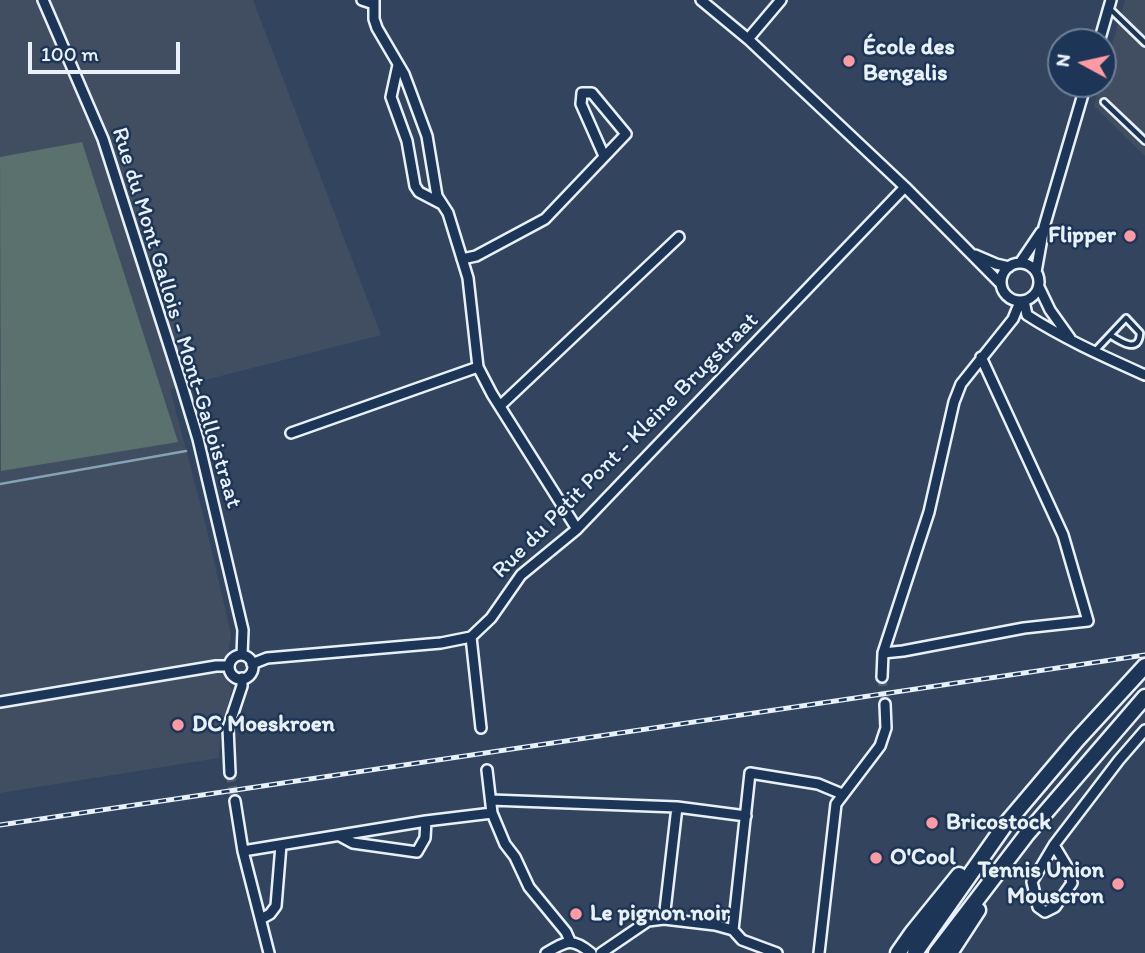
<!DOCTYPE html>
<html>
<head>
<meta charset="utf-8">
<style>
	body { margin:0 }
	#map { position:relative; width:1145px; height:953px; overflow:hidden; background:#32445e; font-family:Itim,sans-serif }
	canvas { display:block }
	.north { position:absolute; left:1047px; top:28px; width:70px; height:70px; box-sizing:border-box; background:#1d3557; border:2px solid #6e8097; border-radius:50%; rotate:278deg; font-size:19px; font-weight:700; line-height:28px; text-align:center; color:#e8f1f8 }
	.north::after { content:''; display:block; margin:auto; width:24px; height:32px; background:#ff9aa2; clip-path:polygon(50% 0,100% 100%,50% 72%,0 100%) }
	.scale { position:absolute; left:28px; top:42px; width:152px; height:32px; box-sizing:border-box; border:4px solid #e8f1f8; border-top:0; padding-left:9px; font-size:21px; line-height:24px; white-space:nowrap; color:#e8f1f8; -webkit-text-stroke:5px #1d3557; paint-order:stroke }
</style>
</head>
<body>
<div id="map">
<canvas width="1145" height="953"></canvas>
<div class="north">N</div>
<div class="scale">100 m</div>
</div>
<script>
const ctx = document.querySelector('canvas').getContext('2d');
ctx.lineJoin = 'round';
function paint(path, color) { ctx.fillStyle = color; ctx.fill(path, 'evenodd'); }
function strokePath(path, color, width, dash) { ctx.strokeStyle = color; ctx.lineWidth = width; ctx.lineCap = dash ? 'butt' : 'round'; ctx.setLineDash(dash || []); ctx.stroke(path); }
function write(font, color, halo, rows, align = 'center') {
  ctx.font = font + ' Itim,sans-serif'; ctx.lineWidth = 5; ctx.setLineDash([]); ctx.textBaseline = 'middle'; ctx.strokeStyle = halo; ctx.fillStyle = color; for (const [text, x, y, turn = 0] of rows) {
    ctx.save(); ctx.translate(x, y); ctx.rotate((+turn || 0) * Math.PI / 180); ctx.textAlign = isNaN(turn) ? turn : align; if (halo) ctx.strokeText(text, 0, 0); ctx.fillText(text, 0, 0); ctx.restore();
  }
}
paint(new Path2D(`
	M0 0H253L381 335 170 389 205 522 231 634 225 676 232 690 220 731 219 758 0 793Z
	M1125 0H1145V156L1094 106 1100 84H1103V75Z`), '#414e62');
paint(new Path2D(`
	M82 142 178 442 1 471 0 157Z`), '#5b716d');
strokePath(new Path2D(`
	M0 484 186 451`), '#84a2b4', 2.5);
strokePath(new Path2D(`
	M882 677 885 704
	M230 773 235 801`), '#4d5e75', 9, [9, 4.5]);
const service = new Path2D(`
	M1110 9 1145 43
	M1104 102 1145 141
	M1095 351 1126 318 1140 333C1139 354 1121 342 1110 335`);
const minor = new Path2D(`
	M43 0 103 139 182 386 198 439 243 630 242 655
	M362 0 374 4
	M374 0V19L377 28 404 74 410 90 427 136 437 196 448 213 468 278 478 367 492 394 577 529
	M701 0 748 39 905 187 1001 284
	M748 39 781 0
	M1099 42 1111 0
	M398 65 391 97 407 141 415 186 419 192 440 203
	M975 255 996 264 1009 267
	M462 259 476 256 545 219 626 134 592 93H582L581 104 604 156
	M1001 282a19 19 0 1 1 38 0a19 19 0 1 1-38 0Z
	M1020 263 1041 232
	M1036 272 1044 227 1086 84
	M1039 287 1050 310 1070 338
	M1024 301 1027 315C1064 339 1105 357 1145 375
	M501 405 679 237
	M291 433 478 367
	M471 637 491 618 521 575 577 529 905 187
	M471 637 481 728
	M883 653 903 651 1024 628 1088 621 1063 535 981 357
	M229 667a12 12 0 1 1 24 0a12 12 0 1 1-24 0Z
	M252 664 267 658 441 643 471 637
	M882 677 883 653 929 512 954 402 961 384 1013 319 1020 302
	M0 702 216 666H229
	M487 770 492 813 505 844 515 857 529 887 566 932 570 941
	M230 773 228 728 242 686V678
	M491 800 677 807 746 816
	M235 801 243 851 269 953
	M340 836 353 843 417 852 425 838 426 821
	M1054 845 1069 870 1072 883 1055 907 1045 912 1038 907 1032 882 1054 845 1119 760 1145 730
	M243 851 426 821 492 813
	M261 919 270 914 276 906 281 845
	M664 919 677 807
	M733 930 750 773 818 784 842 794
	M546 953C566 941 572 937 591 953
	M601 953 648 921 664 919 715 925 733 930 742 940 777 953
	M819 953 836 804 880 746 886 728 885 704`);
const trunk = new Path2D(`
	M898 953 912 933 959 875
	M915 953 1005 825 1077 740 1145 666
	M936 953 1027 834 1145 697
	M950 953 978 910`);
strokePath(service, '#e8f1f8', 10);
strokePath(minor, '#e8f1f8', 14);
strokePath(trunk, '#e8f1f8', 19);
strokePath(service, '#1d3557', 4.5);
strokePath(minor, '#1d3557', 9);
strokePath(trunk, '#1d3557', 14);
const rail = new Path2D(`
	M0 825 1145 655`);
strokePath(rail, '#e8f1f8', 5);
strokePath(rail, '#1d3557', 2.5, [8]);
for (const [x, y, r, color] of [
	[849,61,7,"#ff9aa2"],
	[1130,236,7,"#ff9aa2"],
	[178,725,7,"#ff9aa2"],
	[932,823,7,"#ff9aa2"],
	[876,858,7,"#ff9aa2"],
	[1118,884,7,"#ff9aa2"],
	[576,914,7,"#ff9aa2"]
]) { const dot = new Path2D(); dot.arc(x, y, r, 0, 2 * Math.PI); ctx.fillStyle = color; ctx.fill(dot); strokePath(dot, '#1d3557', 2.5); }
write('bold 23px', '#e8f1f8', '#1d3557', [
	["École des",863,48],
	["Bengalis",863,74],
	["Flipper",1116,236,"right"],
	["DC Moeskroen",192,725],
	["Bricostock",946,823],
	["O'Cool",890,858],
	["Tennis Union",1104,871,"right"],
	["Mouscron",1104,897,"right"],
	["Le pignon noir",590,914]
], 'left');
write('23px', '#e8f1f8', '#1d3557', [
	["Rue du Mont Gallois - Mont-Galloistraat",176,318,73],
	["Rue du Petit Pont - Kleine Brugstraat",626,446,-45]
]);
</script>
</body>
</html>
